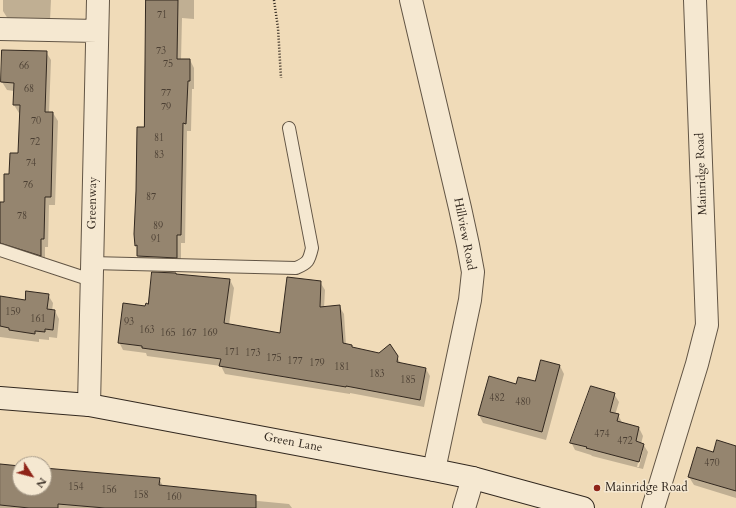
<!DOCTYPE html>
<html>
<head>
<meta charset="utf-8">
<style>
	body { margin:0 }
	#map { position:relative; width:736px; height:508px; overflow:hidden; background:#f0dbb8; font-family:Cardo,serif }
	canvas { display:block }
	.north { position:absolute; left:12px; top:456px; width:40px; height:40px; box-sizing:border-box; background:#f5e8d1; border:1px solid #a79b8a; border-radius:50%; rotate:126deg; font-size:11px; font-weight:700; line-height:16px; text-align:center; color:#32281f }
	.north::after { content:''; display:block; margin:auto; width:14px; height:18px; background:#8f2418; clip-path:polygon(50% 0,100% 100%,50% 72%,0 100%) }
</style>
</head>
<body>
<div id="map">
<canvas width="736" height="508"></canvas>
<div class="north">N</div>
</div>
<script>
const ctx = document.querySelector('canvas').getContext('2d');
ctx.lineJoin = 'round';
function paint(path, color) { ctx.fillStyle = color; ctx.fill(path, 'evenodd'); }
function strokePath(path, color, width, dash) { ctx.strokeStyle = color; ctx.lineWidth = width; ctx.lineCap = dash ? 'butt' : 'round'; ctx.setLineDash(dash || []); ctx.stroke(path); }
function write(font, color, halo, rows, align = 'center') {
  ctx.font = font + ' Cardo,serif'; ctx.lineWidth = 3; ctx.setLineDash([]); ctx.textBaseline = 'middle'; ctx.strokeStyle = halo; ctx.fillStyle = color; for (const [text, x, y, turn = 0] of rows) {
    ctx.save(); ctx.translate(x, y); ctx.rotate((+turn || 0) * Math.PI / 180); ctx.textAlign = isNaN(turn) ? turn : align; if (halo) ctx.strokeText(text, 0, 0); ctx.fillText(text, 0, 0); ctx.restore();
  }
}
paint(new Path2D(`
	M3 0H51L50 21 8 19 3 11Z
	M147 0H194V19L182 18 181 60H190L194 68V89H192L191 131H187L185 243H181V265L143 264 138 256V249L136 245 145 128Z
	M3 51 46 52 51 60 49 113H53L58 121 55 205H49L48 247H45V263L5 251 1 242 5 203 19 154 21 113H19L14 105V91L7 90 2 82Z
	M176 274 177 275 230 280 234 288 229 325 281 334 320 282 325 290 324 308 339 306 344 314 346 345 351 346 353 348 397 357 401 364 426 369 430 376 424 407 350 393V394L225 374 221 366 147 356 146 353 123 350 119 342 146 307Z
	M48 295 53 303 52 311H55L59 319 57 338 49 337V340L39 339V342L0 337V297L26 301Z
	M560 366 564 374 546 440 483 423 479 415 517 385 536 383Z
	M614 394 619 402 615 415H618L623 424 639 428 643 436 641 444H643L648 452 643 469 592 456 591 455 575 450 571 442ZM641 450H643L639 467H637Z
	M736 447V498L694 485 689 477 714 453Z
	M0 464 20 466V488H44V469L159 479 163 486 227 498 289 504 292 508H0Z`), '#0003');
const building = new Path2D(`
	M146 0H178L177 59H190V81H188L186 124 183 123 181 235H177V258L137 256V245L135 246 134 234 136 191 137 127H144Z
	M2 50 47 51 45 112H53L51 197H45L44 239H41V256L0 243V202H4V174H9L10 153H18L20 105H13L14 83 1 82Z
	M152 272 176 273V274L230 279 224 323 280 333 287 277 321 281 320 307 340 305 343 343 352 345V347L379 353 390 344 398 356 397 362 426 368 420 400 346 386V387L219 366 221 359 142 348V346L118 343 123 303 145 306 146 303 148 304Z
	M26 291 49 294 47 309 55 310 53 330 45 329V332L35 331V334L9 330V328L0 326V296L25 300Z
	M541 360 560 365 542 432 478 415 489 376 516 384 518 377 535 381Z
	M591 386 615 393 610 412 619 414 617 421 639 427 636 441 644 444 639 462 586 448 587 447 570 443Z
	M717 440 736 446V491L688 477 697 447 713 452Z
	M0 464 20 466V488H44V468L160 478 159 485 256 495V508H105L58 504V508H29L0 505Z`);
paint(building, '#95856f');
strokePath(building, '#32281f', 1);
const lane = new Path2D(`
	M0 250 91 280
	M91 263 296 268C308 263 309 261 312 248L289 128`);
const street = new Path2D(`
	M411 0 460 208 468 245 473 272 470 300 434 470
	M0 29 97 31
	M89 405 98 0
	M464 508 473 478
	M653 508 697 364 707 325 695 0`);
const secondary = new Path2D(`
	M0 398 89 405 434 470 473 478 583 508`);
strokePath(lane, '#625545', 14);
strokePath(street, '#625545', 24);
strokePath(secondary, '#32281f', 24);
strokePath(new Path2D(`
	M274 0 278 28 281 78`), '#32281f', 2.5, [1, 2]);
strokePath(lane, '#f5e8d1', 12);
strokePath(street, '#f5e8d1', 22);
strokePath(secondary, '#f5e8d1', 22);
for (const [x, y, r, color] of [
	[597,488,4,"#8f2418"]
]) { const dot = new Path2D(); dot.arc(x, y, r, 0, 2 * Math.PI); ctx.fillStyle = color; ctx.fill(dot); strokePath(dot, '#f5e8d1', 1.5); }
write('10px', '#4b3f33', null, [
	["71",162,16],
	["73",161,52],
	["75",168,65],
	["66",24,67],
	["68",29,90],
	["77",166,94],
	["79",166,108],
	["70",36,122],
	["81",159,139],
	["72",35,143],
	["83",159,156],
	["74",31,164],
	["76",28,186],
	["87",151,198],
	["78",22,217],
	["89",158,227],
	["91",156,240],
	["159",13,313],
	["161",38,320],
	["93",129,323],
	["163",147,331],
	["165",168,334],
	["167",189,334],
	["169",210,334],
	["171",232,353],
	["173",253,354],
	["175",274,359],
	["177",295,362],
	["179",317,364],
	["181",342,368],
	["183",377,375],
	["185",408,381],
	["482",497,399],
	["480",523,403],
	["474",602,435],
	["472",625,442],
	["470",712,464],
	["154",76,488],
	["156",109,491],
	["158",141,496],
	["160",174,498]
]);
write('12px', '#32281f', '#f5e8d1', [
	["Mainridge Road",702,174,-92],
	["Greenway",93,203,-89],
	["Hillview Road",464,234,79],
	["Green Lane",293,443,11]
]);
write('12px', '#32281f', '#f5e8d1', [
	["Mainridge Road",605,488]
], 'left');
</script>
</body>
</html>
